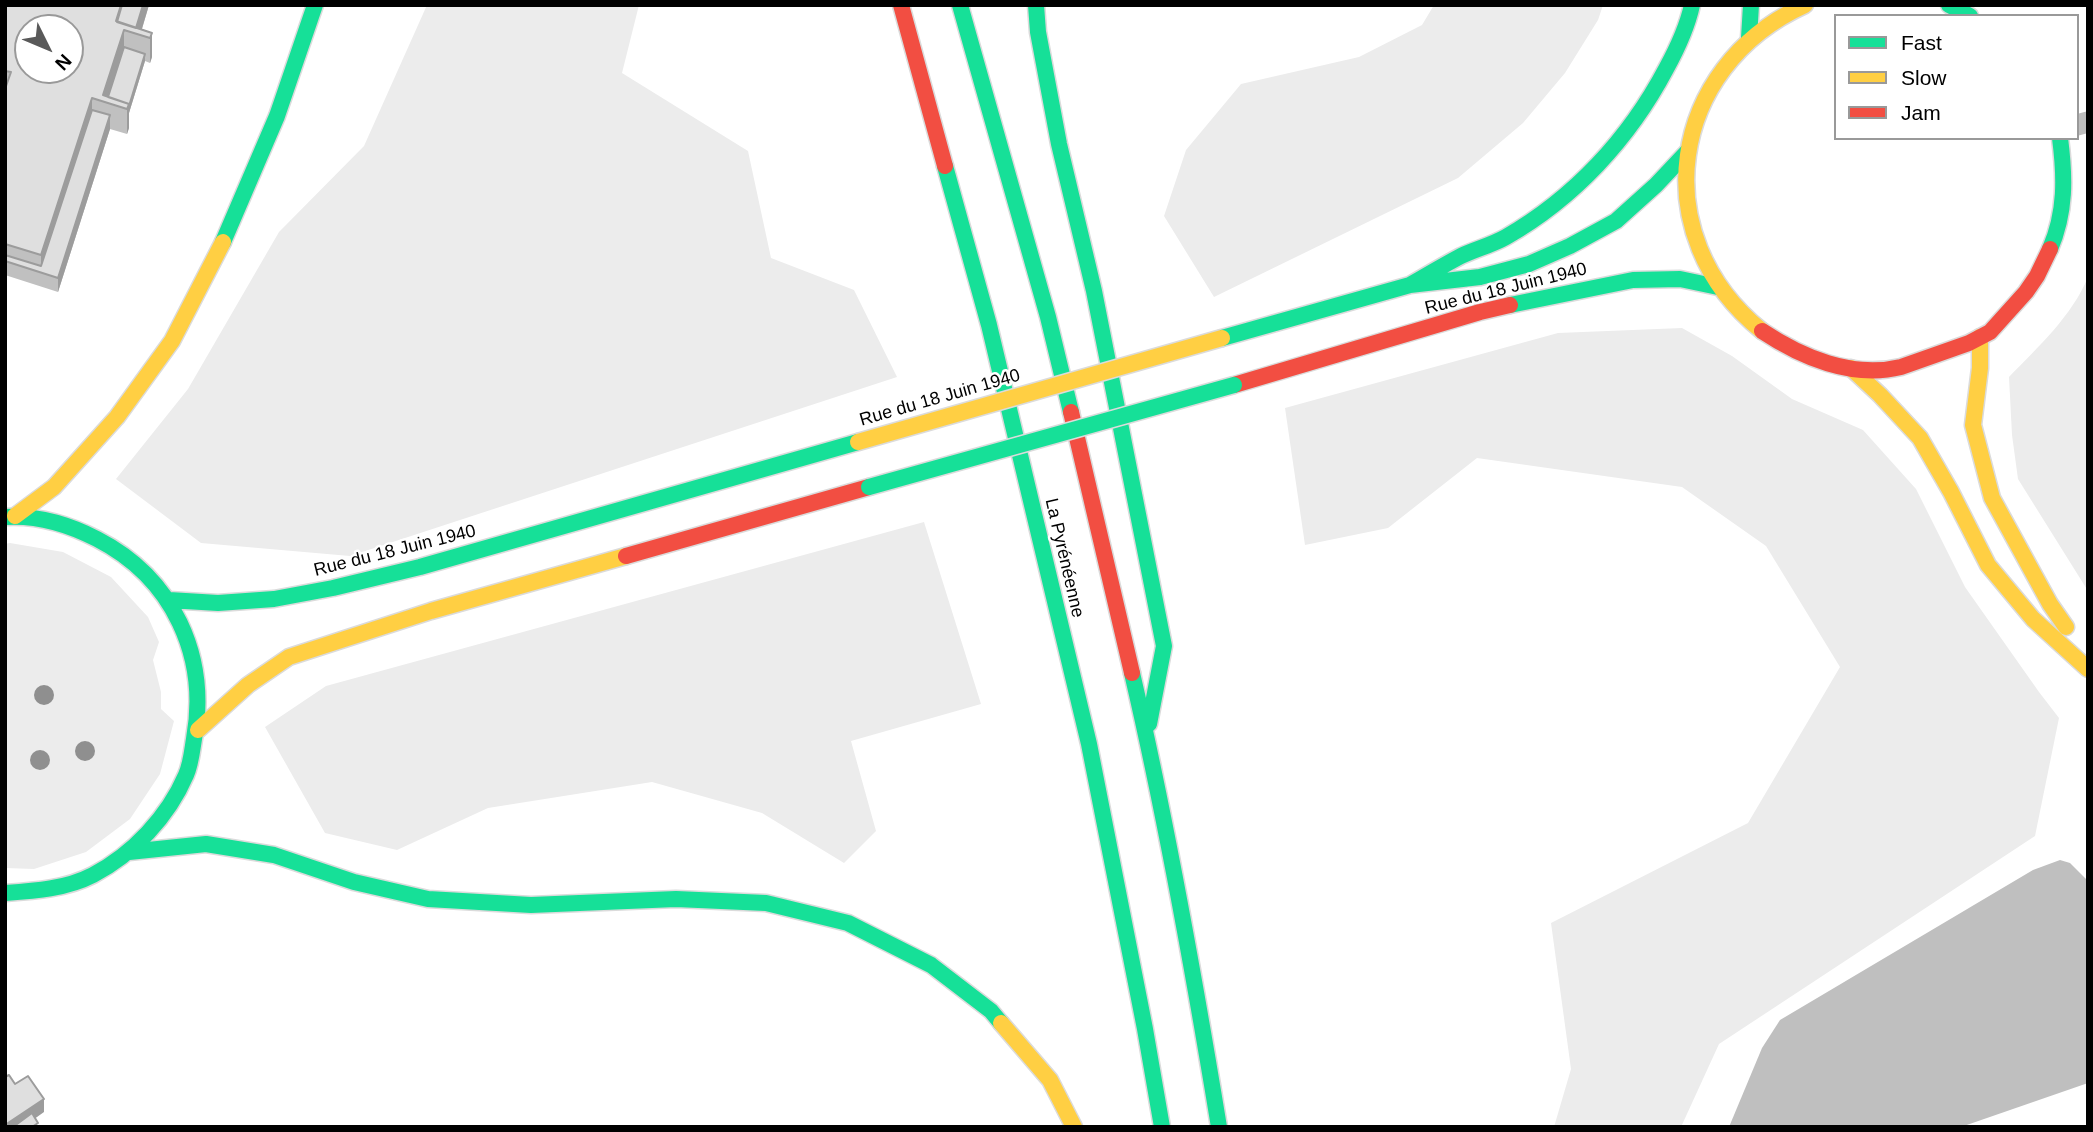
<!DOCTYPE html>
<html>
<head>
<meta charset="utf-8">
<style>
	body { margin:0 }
	#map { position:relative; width:2093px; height:1132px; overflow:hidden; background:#fff; font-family:Arial,sans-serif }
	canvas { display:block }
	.frame { position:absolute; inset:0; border:7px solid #000; pointer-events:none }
	.legend { position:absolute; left:1834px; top:14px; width:245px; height:126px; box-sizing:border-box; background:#fff; border:2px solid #999; margin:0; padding:9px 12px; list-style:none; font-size:21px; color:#000 }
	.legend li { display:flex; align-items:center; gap:14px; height:35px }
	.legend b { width:35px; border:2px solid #999 }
	.north { position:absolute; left:14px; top:14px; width:70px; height:70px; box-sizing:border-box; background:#fff; border:2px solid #999; border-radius:50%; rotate:133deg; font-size:19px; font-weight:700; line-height:28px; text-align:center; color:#000 }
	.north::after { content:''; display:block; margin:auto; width:24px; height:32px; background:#595959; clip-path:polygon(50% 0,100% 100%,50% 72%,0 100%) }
</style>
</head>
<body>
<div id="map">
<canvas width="2093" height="1132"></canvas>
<div class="frame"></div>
<ul class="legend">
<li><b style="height:9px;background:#16e098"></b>Fast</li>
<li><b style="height:9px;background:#ffcf43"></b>Slow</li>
<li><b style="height:9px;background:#f24e42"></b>Jam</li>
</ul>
<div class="north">N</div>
</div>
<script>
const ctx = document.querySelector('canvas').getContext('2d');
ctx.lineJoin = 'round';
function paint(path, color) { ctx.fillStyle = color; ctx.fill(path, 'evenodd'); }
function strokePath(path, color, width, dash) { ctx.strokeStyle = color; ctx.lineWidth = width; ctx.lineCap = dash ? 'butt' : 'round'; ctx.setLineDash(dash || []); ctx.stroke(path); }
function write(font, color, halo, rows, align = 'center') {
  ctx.font = font + ' Arial,sans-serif'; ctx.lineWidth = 5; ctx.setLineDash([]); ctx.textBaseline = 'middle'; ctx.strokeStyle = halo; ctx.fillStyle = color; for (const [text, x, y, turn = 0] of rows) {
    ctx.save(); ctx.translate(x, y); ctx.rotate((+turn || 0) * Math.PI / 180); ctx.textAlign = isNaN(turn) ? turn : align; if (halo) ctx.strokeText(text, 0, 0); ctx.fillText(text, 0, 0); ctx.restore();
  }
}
paint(new Path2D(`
	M427 5H639L622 73 748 151 771 258 854 290 897 377 350 556 201 543 116 479 188 389 279 232 364 146Z
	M1434 5H1603L1598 20 1565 73 1523 123 1458 178 1214 297 1164 216 1186 150 1241 84 1359 57 1422 25Z
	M2088 277V591L2018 479 2012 435 2009 377C2038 347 2072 316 2088 277Z
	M1682 328 1732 356 1792 399 1863 430 1916 489 1965 587 2039 692 2059 718 2035 836 1719 1044 1681 1127H1554L1571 1069 1551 923 1748 823 1840 667 1766 546 1682 487 1477 458 1388 528 1305 545 1285 408 1558 333Z
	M924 522 981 704 851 741 876 831 844 863 762 813 652 782 488 808 397 850 325 833 265 727 326 686Z
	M10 543 63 552 111 577 148 617 159 642 153 660 161 692V709L174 721 160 774 130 819 86 852 34 869 5 868V544Z`), '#ececec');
paint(new Path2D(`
	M2060 860 2070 863 2088 881V1083L1961 1127H1729L1762 1048 1780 1020 2033 870Z`), '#bfbfbf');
const fast = new Path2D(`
	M960 5 1048 317 1071 412
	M1036 5 1038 32 1059 144 1094 291 1164 646 1149 724
	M1949 5 1970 16
	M1749 38 1751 5
	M945 166 989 325 1089 744 1145 1029 1162 1127
	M223 242 277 116 315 5
	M2050 249C2066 212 2065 177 2060 138
	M1410 285C1427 275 1444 265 1461 256 1476 249 1492 245 1506 237 1574 198 1629 139 1666 69 1677 49 1687 28 1692 5
	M1510 305 1633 280 1680 279 1718 287
	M1222 338 1410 285 1480 277 1529 264 1570 246 1616 221 1656 185 1688 151
	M5 517C38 515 68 524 97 539 173 578 209 656 194 739 192 751 191 764 186 775 168 817 133 854 93 875 66 889 35 891 5 893
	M169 600 218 603 274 599 333 588 420 567 858 442
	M1132 673C1167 823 1194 975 1219 1127
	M129 852 206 844 274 855 354 882 428 899 531 905 676 899 766 903 848 923 931 965 991 1011 1001 1023`);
const slow = new Path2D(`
	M1762 331C1644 236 1668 67 1805 5
	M1980 337V368L1973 425 1992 498 2050 604 2066 627
	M1851 368 1880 395 1920 438 1951 492 1988 565 2033 619 2088 669
	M15 516 54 487 117 417 172 341 223 242
	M198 730 248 685 289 657 431 611 626 556
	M1001 1023 1050 1080 1074 1127`);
const jam = new Path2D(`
	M901 5 945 166
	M1762 331C1801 357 1852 379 1901 367L1969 343 1990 332 2026 292 2037 276 2050 249
	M1234 385 1480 312 1510 305
	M1071 412 1132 673
	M626 556 869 487`);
strokePath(fast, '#dbdbdb', 19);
strokePath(slow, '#dbdbdb', 19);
strokePath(jam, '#dbdbdb', 19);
strokePath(new Path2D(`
	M2077 125 2088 122`), '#bebebe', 21);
strokePath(fast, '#16e098', 16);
strokePath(slow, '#ffcf43', 16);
strokePath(jam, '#f24e42', 16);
const fastBridge = new Path2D(`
	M869 487 1234 385`);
const slowBridge = new Path2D(`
	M858 442 1222 338`);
strokePath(fastBridge, '#dbdbdb', 19, []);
strokePath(slowBridge, '#dbdbdb', 19, []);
strokePath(fastBridge, '#16e098', 16);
strokePath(slowBridge, '#ffcf43', 16);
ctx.fillStyle = '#8f8f8f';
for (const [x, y] of [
	[44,695],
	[85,751],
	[40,760]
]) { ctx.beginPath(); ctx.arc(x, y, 10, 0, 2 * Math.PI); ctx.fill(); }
paint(new Path2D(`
	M5 5H149L142 29 152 33V57L150 63 145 61 129 113V128L127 134 110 129 58 292 5 275Z`), '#c0c0c0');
paint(new Path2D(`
	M143 5H149L140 35 135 33Z
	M124 30V54L108 104 103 95Z
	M152 33V57L150 63V38Z
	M145 54V61L129 113V128L127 134V109Z
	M92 98V123L41 273V255Z
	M110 115V129L58 292V278Z
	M44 1099V1112L23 1127H5V1125Z`), '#9c9c9c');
const building = new Path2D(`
	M5 5H121L116 21 152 33 150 38 124 30 103 95 129 104 127 109 92 98 41 255 5 244V89L11 72 5 71ZM28 28H70V70H28Z
	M122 5H143L136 28 117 22Z
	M124 47 145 54 129 106V104L108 97Z
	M92 110 110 115 58 278 5 261V255L41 266Z
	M9 1075 15 1084 28 1076 44 1099 5 1125V1077Z
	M32 1113 38 1123 32 1127H13Z`);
paint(building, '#dfdfdf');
strokePath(building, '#9c9c9c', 2);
write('18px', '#000', '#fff', [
	["Rue du 18 Juin 1940",1506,289,-14],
	["Rue du 18 Juin 1940",940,398,-16],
	["Rue du 18 Juin 1940",395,551,-14],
	["La Pyrénéenne",1064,558,77]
]);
</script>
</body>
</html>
